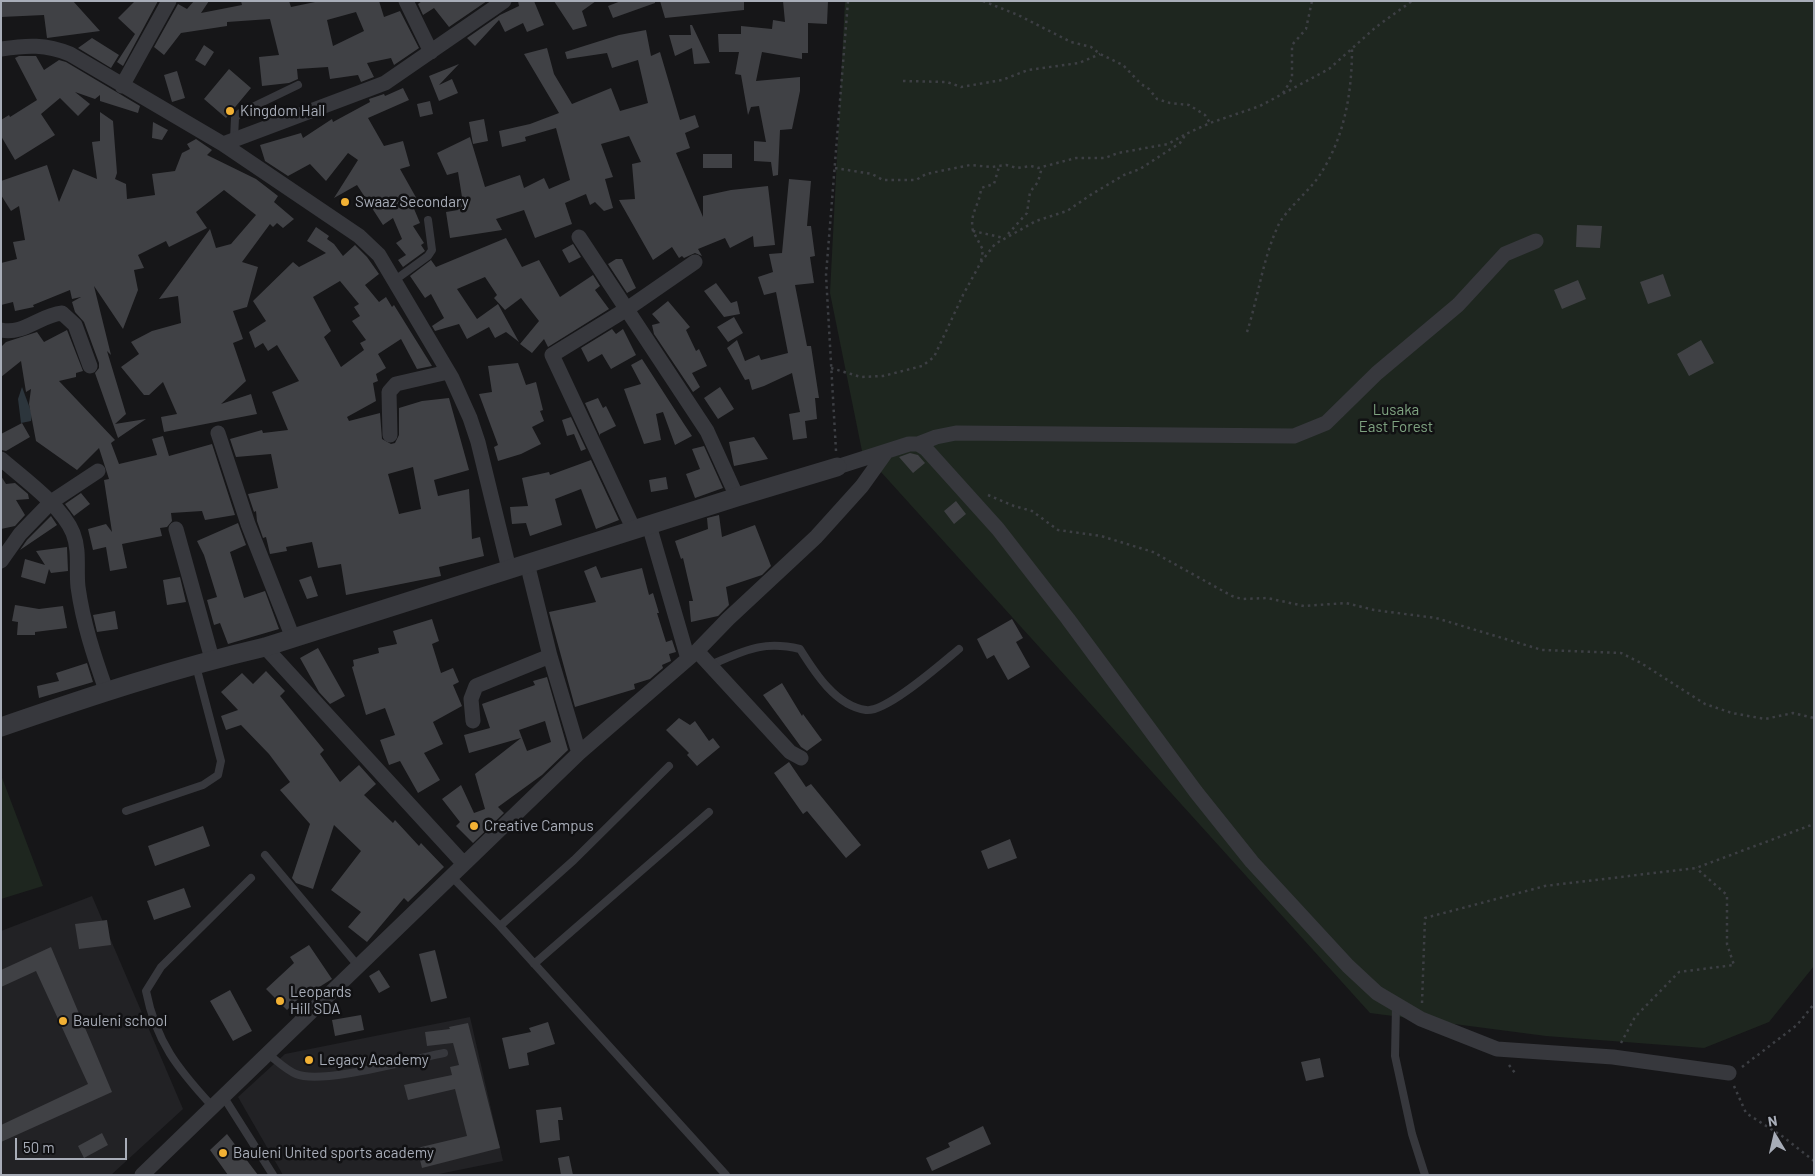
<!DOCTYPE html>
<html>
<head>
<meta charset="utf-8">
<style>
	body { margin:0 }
	#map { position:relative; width:1815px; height:1176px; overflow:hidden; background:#161618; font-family:Barlow,sans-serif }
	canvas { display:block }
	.frame { position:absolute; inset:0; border:2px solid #a8adb8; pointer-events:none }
	.north { position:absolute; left:1750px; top:1111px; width:50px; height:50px; -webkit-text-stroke:4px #111113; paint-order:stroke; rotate:351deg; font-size:14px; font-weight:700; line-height:20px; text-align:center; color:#a8adb8 }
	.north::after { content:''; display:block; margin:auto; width:18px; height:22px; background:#a8adb8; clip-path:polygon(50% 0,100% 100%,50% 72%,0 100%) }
	.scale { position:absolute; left:15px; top:1138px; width:112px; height:22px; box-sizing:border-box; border:2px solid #a8adb8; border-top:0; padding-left:6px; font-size:15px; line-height:18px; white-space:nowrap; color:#a8adb8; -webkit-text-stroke:4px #111113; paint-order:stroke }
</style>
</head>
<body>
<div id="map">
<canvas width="1815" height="1176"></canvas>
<div class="frame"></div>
<div class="north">N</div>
<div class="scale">50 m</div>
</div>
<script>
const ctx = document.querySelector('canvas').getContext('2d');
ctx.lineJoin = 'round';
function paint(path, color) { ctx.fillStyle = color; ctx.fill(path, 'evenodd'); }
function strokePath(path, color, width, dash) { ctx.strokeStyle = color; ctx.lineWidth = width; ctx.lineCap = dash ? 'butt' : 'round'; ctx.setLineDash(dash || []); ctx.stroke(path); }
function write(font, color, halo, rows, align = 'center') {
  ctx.font = font + ' Barlow,sans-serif'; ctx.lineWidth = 5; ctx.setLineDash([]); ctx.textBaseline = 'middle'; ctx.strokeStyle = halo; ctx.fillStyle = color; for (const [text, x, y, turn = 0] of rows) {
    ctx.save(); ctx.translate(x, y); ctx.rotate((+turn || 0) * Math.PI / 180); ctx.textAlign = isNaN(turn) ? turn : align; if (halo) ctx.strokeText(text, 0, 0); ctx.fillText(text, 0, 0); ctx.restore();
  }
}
paint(new Path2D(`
	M92 896 183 1109 111 1175H1V931Z
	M470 1017 503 1161 434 1175H283L238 1097 285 1054Z`), '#222225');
paint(new Path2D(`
	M845 1H1814V966L1769 1022 1704 1048 1546 1036 1370 1013 862 451 830 293Z
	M1 775 43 886 1 899Z`), '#1e261f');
paint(new Path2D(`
	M22 387 32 414 31 421 21 423 18 399Z`), '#2c353c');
paint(new Path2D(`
	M1 1H73L100 31 47 38 44 15 1 17Z
	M135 1H158L123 66 117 62 135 34 118 18Z
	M194 1H209L201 13 242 5 241 1H289L291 7 320 1H379L384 17 400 11 419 48 394 65 391 58 367 63 374 77 361 82 358 75 330 79 328 67 297 69 298 79 289 83 262 86 259 57 279 55 270 19 227 22V26L181 33 164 55 154 47 178 4 187 9ZM356 12 364 31 333 46 327 20Z
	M422 1H487L449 27 434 8 423 15 418 4Z
	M518 1H534L544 25 527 32 523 23 505 32 499 20 475 46 467 38 500 15 519 6Z
	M554 1H596L582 11 587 26 573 30Z
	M621 1H655V3L613 18 608 6Z
	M660 1H744V10L665 18Z
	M783 1H828L827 24 808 23V53H802V59L762 52 756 81 800 77V91L792 129 780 130 778 175 773 176 771 162 754 161V141L766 142 759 106 751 107 748 115 741 75 735 74 739 52H719L718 34H741V26L772 29 773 20 785 22Z
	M690 25H692L710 63 694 64 692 48 675 56 669 35H691Z
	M646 30 651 56 660 52 680 120 695 115 699 127 685 133 690 148 676 153 703 217V196L731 190 768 186 775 245 754 247 753 236 730 248 725 238 698 249 702 256 695 253 684 258 682 256 679 258 672 247 653 260 619 200 635 199 632 164 641 162 629 136 601 144 613 177 605 179 613 208 604 211 595 202 590 205 586 194 565 203 572 224 535 238 524 210 496 219 502 230 450 238 446 212 458 210 455 199 462 197 458 172 447 175 437 153 470 137 485 187 520 175 524 188 544 178 549 189 570 180 556 128 525 137 526 141 502 147 499 131 530 124 559 113 524 54 547 48 554 74 572 104 611 88 620 111 648 103 638 60 612 68 607 53 567 59 565 52 619 35Z
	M92 38 119 55 111 68 78 48Z
	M204 45 214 52 205 66 195 60Z
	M19 56H36L44 70 59 60 66 62 140 106 138 113 100 101V95L95 99 75 92 90 104 78 116 60 98 41 114 55 135 15 160 1 136V120L9 115 10 117 37 100 15 58Z
	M459 64 439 85 452 79 458 93 439 101 429 76Z
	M229 69 251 88 226 118 204 99Z
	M177 71 185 98 172 102 164 75Z
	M403 88 409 100 368 118 384 146 403 141 410 166 400 169 418 201 412 204 420 223 413 226 424 243 421 245 425 251 403 267 398 260 406 255 396 243 402 239 393 218 383 225 357 185 334 198 358 160 348 153 326 181 310 164 288 176 265 161 260 145 301 133 303 138 332 119 333 122 370 102 369 99 384 94 385 96Z
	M430 101 433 114 420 117 417 104Z
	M100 112 113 121 117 173 115 179 126 184 127 199 155 195 152 174 175 171 182 153 190 149 187 144 196 139 212 150 207 155 256 179 278 196 274 202 294 219 283 228 277 223 273 227 270 224 242 262 258 267 247 307 233 311 243 339 233 343 246 381 221 404 251 394 257 414 164 432 161 417 177 414 163 382 149 395H144L121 367 139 354 131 342 152 331 181 323 178 296 159 299 210 229 216 248 231 244 256 215 224 190 196 212 207 228 169 247 166 241 138 255 144 268 134 270 138 290 123 329 94 286 111 355 107 351 126 414 115 424 146 419 118 438 95 373 99 368V363L84 322 75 312 72 302 81 297 72 299 70 290 33 305 34 307 15 311 13 302 1 305V263L17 259 13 242 25 240 19 206 11 211 1 195V181L47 165 59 202 73 169 97 179 92 142 100 141Z
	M484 119 488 141 473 144 469 122Z
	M153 122 168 130 162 140 152 138Z
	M703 154H732V168H703Z
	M789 179 811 181 807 226H811L815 256 810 257 814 283 795 285 807 346H811L819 398H815L817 419 805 421 807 438 793 440 789 414 800 412 792 373 764 386 752 390 749 379 745 380 727 348 737 340 745 361 759 355 761 360 788 353 776 292 764 295 758 277 773 272 769 254 782 253Z
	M1577 225 1602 226 1600 248 1576 247Z
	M316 227 329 236 327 239 334 244 343 256 355 245 367 257 379 274 365 285 379 302 386 297 392 307 394 305 432 366 417 369 401 339 378 354 386 368 376 374 378 381 373 383 376 401 347 417 349 421 380 413 382 439 391 444 395 443 399 435V408L422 401 449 398 469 470 434 480 438 496 469 489 472 539 480 537 484 556 439 567 441 576 346 595 341 564 318 568 312 542 286 547 287 551 270 554 266 537 263 538 257 521 256 511 254 512 248 494 278 488 271 454 236 457 230 439 262 430 263 433 288 430 272 392 299 381 277 345 268 351 263 343 255 348 249 332 266 321 253 301 293 262 299 267 326 253 307 241ZM340 281 359 304 354 307 360 316 352 321 366 340 360 343 364 350 341 367 324 337 331 331 313 297ZM413 467 421 509 399 514 388 474Z
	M506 238 522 267 539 260 560 297 593 275 600 286 595 290 609 309 548 347 544 339 532 353 520 344 539 321 521 298 505 310 494 298 497 295 485 277 457 289 477 319 498 304 519 342 506 332 495 338 489 327 467 339 459 324 435 331 432 326 444 318 431 294 425 298 410 276 431 260 436 267Z
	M573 244 581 257 569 263 562 250Z
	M616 259H622L636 288 627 293 608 264Z
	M1663 274 1671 296 1648 304 1640 282Z
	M1578 280 1586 299 1562 309 1554 290Z
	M716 283 731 303 737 301 740 314 724 317 704 291Z
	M668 301 690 327 686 330 696 351 699 349 707 366 692 373 700 387 693 392 654 334 652 325 660 323 652 314Z
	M734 317 743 333 728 342 717 327Z
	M612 329 616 334 623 329 636 355 611 369 602 354 588 362 581 348Z
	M67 330 83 371 76 373V377L59 381 115 440 111 443 119 464 157 455 152 439 163 436 169 456 212 444 235 515 205 520 202 511 171 513 172 521 167 527 160 528 162 536 122 544 127 568 110 571 106 547 93 550 88 529 106 524 112 532 104 480 109 479 99 448 77 470 36 441 29 404 31 389 26 392 21 361 1 377V347L6 342 37 332 44 342Z
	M1701 340 1714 363 1689 376 1677 354Z
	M642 359 684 424 692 436 675 445 663 412 656 414 661 440 644 444 624 389 641 384 631 365Z
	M518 363 526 385 536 382 543 410 540 411 544 421 532 427 541 444 521 454 498 461 494 447 498 445 479 394 492 392 488 366Z
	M720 387 734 409 718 419 704 398Z
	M598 398 603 408 606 406 616 426 600 434V436L585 403Z
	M571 417 586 449 581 451 574 434 567 436 562 420Z
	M22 423 30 437 6 451 1 450V434Z
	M754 437 768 459 734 466 729 442Z
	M704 446 723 488 695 498 686 474 700 469 692 449Z
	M910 453 918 455 925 463 913 473 899 457Z
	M591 460 619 520 596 529 581 489 555 499 562 525 530 536 526 523 512 524 510 507 528 506 522 478 549 472 550 475Z
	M1 476 6 484 15 483 28 494 29 499 16 500 25 515 15 526 1 529Z
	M666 477 668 489 651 492 649 480Z
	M81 493 90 504 74 516 65 504Z
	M956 501 966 514 954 524 944 511Z
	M719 515 722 537 755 525 771 566 762 575 726 587 729 605 718 616 691 622 689 601H693L683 558 681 559 675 541 708 529 707 518Z
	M51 516 57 525 20 550 27 540Z
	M238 523 246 545 230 552 244 598 265 591 279 629 228 644 220 623 214 625 207 600 217 597 204 555 197 541Z
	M67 547 68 571 51 573 49 569 45 584 21 577 25 559 45 565 36 551Z
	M596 566 601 578 642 568 649 595 653 593 659 613H657L666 642 672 640 676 652 669 654 671 661 662 665 663 668 650 679 634 684 635 689 575 707 549 612 596 602 584 571Z
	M311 576 318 596 307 599 299 580Z
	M180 577 186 602 167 605 163 580Z
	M15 605 39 609 63 606 67 628 35 632V635H17L18 622 12 621Z
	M115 611 118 629 97 632 93 615Z
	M432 619 439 641 432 644 441 673 453 668 459 682 453 685 462 706 433 722 443 744 424 753 440 780 418 793 400 761 389 765 380 740 395 735 385 708 366 715 352 667 354 666 353 660 379 653 378 648 397 644 393 631Z
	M1012 619 1023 638 1016 642 1030 667 1008 680 994 655 987 659 977 639Z
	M318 648 345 696 330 704 319 692 300 658Z
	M87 663 93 682 39 698 37 686 59 681 56 673Z
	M266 671 285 691 280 696 324 750 320 754 340 782 359 765 376 784 364 795 393 823 395 820 419 846 421 843 444 867 408 902 404 898 367 942 348 927 361 912 331 890 361 851 334 825 313 889 296 883 292 878 310 824 280 790 290 782 269 754 241 725 226 730 221 716 238 710 221 692 242 673 253 684Z
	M547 677 568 750 542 775 498 807 504 813 473 843 456 826 460 822 442 799 461 785 474 813 485 809 475 774 521 738 469 753 464 735 490 728 482 704 535 685 533 681ZM545 721 551 742 527 751 519 730Z
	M782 683 802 716 803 714 822 740 807 751 801 747 763 695Z
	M679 718 690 725 695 721 709 741 713 738 720 747 697 766 687 755 689 753 666 730Z
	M789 762 806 787 811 784 861 845 846 858 807 811 803 814 774 773Z
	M203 826 210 846 155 866 148 846Z
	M1010 839 1017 858 988 869 981 851Z
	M184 888 191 907 154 920 147 901Z
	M107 920 111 945 79 949 75 924Z
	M309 945 332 979 313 991 311 987 287 1010 266 989 294 963 290 957Z
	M51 947 112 1092 1 1142V1125L88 1084 36 971 1 987V970Z
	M435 950 447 998 431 1002 419 954Z
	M379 970 390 987 379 993 369 976Z
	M230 990 252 1031 233 1041 210 1001Z
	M361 1015 364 1030 335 1036 332 1020Z
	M548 1022 555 1044 527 1053 529 1065 509 1069 502 1038 531 1032 529 1028Z
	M468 1023 500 1148 422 1168 417 1148 467 1136 455 1089 408 1100 404 1085 452 1075 450 1067 459 1065 453 1043 427 1046 425 1032 450 1029 449 1027Z
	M1320 1058 1324 1077 1306 1081 1301 1062Z
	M561 1107 563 1120H558L560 1140 540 1143 536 1110Z
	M983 1126 991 1144 932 1171 926 1158 950 1147 948 1143Z
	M102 1133 108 1145 84 1158 78 1146Z
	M227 1134 258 1175H228L210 1150Z
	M569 1156 573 1175H561L558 1158Z`), '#404145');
strokePath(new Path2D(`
	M983 1 1018 15 1071 42 1091 47 1100 54 1123 65 1141 84 1149 89 1157 99 1170 103 1189 105 1205 115 1210 123
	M903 81 947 82 961 87 1002 80 1028 70 1079 63 1100 54
	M1283 93 1292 79V45L1306 29 1312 1
	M835 168 872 174 883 180H916L926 174 970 165 992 167 1006 165 1017 168 1031 166 1038 168 1076 158H1105L1118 153 1168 144 1184 135
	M973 231C969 213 980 205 981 188L994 184 999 167
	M1008 234 1027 213 1030 192 1038 182 1042 167
	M981 261 983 250 973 231 1004 238
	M1247 332C1258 298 1263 258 1278 226 1285 210 1311 190 1321 173 1345 136 1352 91 1352 49
	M831 368 861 377 883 376 922 366 934 357 963 295 981 262 995 244 1036 221 1067 211 1092 194 1124 175 1140 169 1180 143 1186 134 1210 123 1260 106 1329 69 1376 27 1412 1
	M836 451 826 275 848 1
	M988 495 1014 506 1032 511 1058 530 1101 536 1153 552 1232 596 1242 599 1267 598 1304 606 1346 603 1374 610 1436 618 1542 650 1621 653 1641 663 1705 704 1732 713 1765 719 1793 713 1814 718
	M1422 1003 1425 918 1545 886 1696 868 1814 824
	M1621 1043 1635 1017 1679 972 1734 965 1727 944V895L1696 868
	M1509 1065 1515 1073
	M1742 1067 1797 1025 1814 1004
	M1734 1086 1746 1113 1782 1136 1814 1161`), '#3d3f44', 2.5, [2.5, 4]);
strokePath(new Path2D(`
	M234 139 235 118 240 113 298 85
	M395 280 428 256 432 250 428 220
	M710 665C744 651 762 640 800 649 815 673 836 706 866 710 886 713 942 663 959 649
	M126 811 203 785 218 775 221 761 196 666
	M265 855 359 967
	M452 877 500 926 726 1175
	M500 926 574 860 669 766
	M534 964 709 812
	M1396 1005 1395 1056 1412 1134 1425 1175
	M268 1054C276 1060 286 1070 296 1074 322 1085 412 1059 444 1053
	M223 1096 273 1175
	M212 1106C178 1069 156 1042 146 991L161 967 251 878`), '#37383d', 8);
strokePath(new Path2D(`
	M406 1 431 52
	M1 49C27 45 46 44 70 54L223 144 359 236 379 255 452 378 470 418 478 442 509 569
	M122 86 169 1
	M223 144 385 83 504 1
	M579 237 707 431 737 497
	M1 330C24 335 40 315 62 313L75 325 90 366
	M218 433 248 524 293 638
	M390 435 389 392 396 384 448 372
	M918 444 936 437 956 433 1294 436 1326 423 1377 373 1458 305 1505 254 1536 241
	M1 459C23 478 62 506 73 533 80 551 76 569 78 587 83 623 94 656 106 690
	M837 467 909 444H918L926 449 998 529 1068 619 1196 792 1252 862 1348 966 1377 993 1421 1019 1497 1049 1613 1057 1729 1073
	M649 525 688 659
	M176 529 212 659
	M634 530 552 355 627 309 695 262
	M1 561 20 534 51 502 98 471
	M527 563 550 656 579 753
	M265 647 464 864
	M697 651 790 752 801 758
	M473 721 471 699 476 686 550 656
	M142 1175 579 753 697 651 728 619 816 537 862 486 887 451`), '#37383d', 15);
strokePath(new Path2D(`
	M1 727C88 697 175 668 265 647L737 497 837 467`), '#37383d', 19);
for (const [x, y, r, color] of [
	[230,111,5,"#f2b134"],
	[345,202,5,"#f2b134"],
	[474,826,5,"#f2b134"],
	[280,1001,5,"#f2b134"],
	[63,1021,5,"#f2b134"],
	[309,1060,5,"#f2b134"],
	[223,1153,5,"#f2b134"]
]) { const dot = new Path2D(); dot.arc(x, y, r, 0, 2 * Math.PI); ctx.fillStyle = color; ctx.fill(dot); strokePath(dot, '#111113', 2); }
write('15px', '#a8adb8', '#111113', [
	["Kingdom Hall",240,111],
	["Swaaz Secondary",355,202],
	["Creative Campus",484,826],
	["Leopards",290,992],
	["Hill SDA",290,1009],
	["Bauleni school",73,1021],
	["Legacy Academy",319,1060],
	["Bauleni United sports academy",233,1153]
], 'left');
write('15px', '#7fa381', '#111113', [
	["Lusaka",1396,410],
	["East Forest",1396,427]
]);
</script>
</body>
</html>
